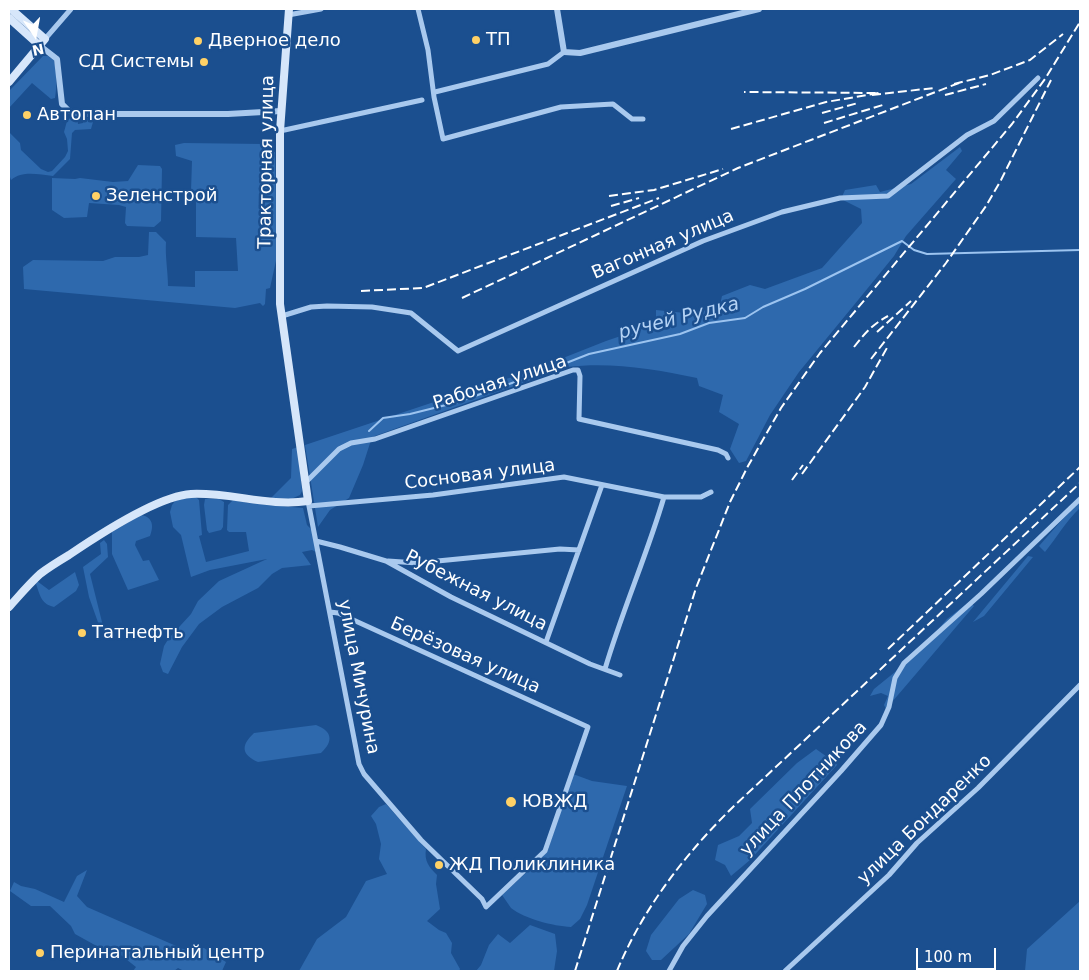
<!DOCTYPE html>
<html>
<head>
<meta charset="utf-8">
<style>
	body { margin:0 }
	#map { position:relative; width:1089px; height:980px; overflow:hidden; background:#1b4f8f; font-family:"DejaVu Sans",sans-serif }
	canvas { display:block }
	.frame { position:absolute; inset:0; border:10px solid #fff; pointer-events:none }
	.north { position:absolute; left:10px; top:10px; width:50px; height:50px; -webkit-text-stroke:4px #1b4f8f; paint-order:stroke; rotate:168deg; font-size:14px; font-weight:700; line-height:20px; text-align:center; color:#fff }
	.north::after { content:''; display:block; margin:auto; width:18px; height:22px; background:#fff; clip-path:polygon(50% 0,100% 100%,50% 72%,0 100%) }
	.scale { position:absolute; left:916px; top:948px; width:80px; height:22px; box-sizing:border-box; border:2px solid #fff; border-top:0; padding-left:6px; font-size:15px; line-height:18px; white-space:nowrap; color:#fff; -webkit-text-stroke:4px #1b4f8f; paint-order:stroke }
</style>
</head>
<body>
<div id="map">
<canvas width="1089" height="980"></canvas>
<div class="frame"></div>
<div class="north">N</div>
<div class="scale">100 m</div>
</div>
<script>
const ctx = document.querySelector('canvas').getContext('2d');
ctx.lineJoin = 'round';
function paint(path, color) { ctx.fillStyle = color; ctx.fill(path, 'evenodd'); }
function strokePath(path, color, width, dash) { ctx.strokeStyle = color; ctx.lineWidth = width; ctx.lineCap = dash ? 'butt' : 'round'; ctx.setLineDash(dash || []); ctx.stroke(path); }
function write(font, color, halo, rows, align = 'center') {
  ctx.font = font + ' "DejaVu Sans",sans-serif'; ctx.lineWidth = 5; ctx.setLineDash([]); ctx.textBaseline = 'middle'; ctx.strokeStyle = halo; ctx.fillStyle = color; for (const [text, x, y, turn = 0] of rows) {
    ctx.save(); ctx.translate(x, y); ctx.rotate((+turn || 0) * Math.PI / 180); ctx.textAlign = isNaN(turn) ? turn : align; if (halo) ctx.strokeText(text, 0, 0); ctx.fillText(text, 0, 0); ctx.restore();
  }
}
paint(new Path2D(`
	M43 56H48L54 60C57 72 57 86 55 98L51 99 32 83 9 108V91Z
	M70 118H77L78 124 83 123V118H89L93 122 91 129 75 130 72 133 70 159 53 176C39 175 23 170 11 180L9 174V132L20 143 21 150 41 169 48 172 52 171 65 157 68 151 67 139 64 132 67 121Z
	M184 143 263 144V151L275 152 277 256 270 288 266 289 265 304 263 306 260 303 235 308 24 289 23 267 33 260 103 261 115 257H139L148 255 149 232H156L166 242C165 257 168 271 168 286L195 287V271H238L236 238 196 237V193L191 191 192 161 176 156 175 145Z
	M960 147 962 151 946 170 956 179 906 236 894 256 854 305 799 372 770 415 746 461 739 463 730 449 739 424 719 412 723 395 699 386 697 378C653 369 612 362 567 367L372 437 363 465 349 498 330 510 318 527 305 445 446 398 525 373 606 341 656 324V310L695 314 720 305 722 296 750 285 765 289 822 268 862 223 861 209 841 199 845 190 876 185 880 192 911 184Z
	M138 165 160 166 162 169 161 221 154 227 127 226 125 223 126 207 119 205 89 203 87 217 64 218 52 210V178L75 179 80 178 113 182 128 181Z
	M298 447 302 491 300 495 291 499 271 498 291 478 292 449Z
	M196 497 199 500 202 535 199 536 206 562 249 551 246 532H229L227 530 228 505 233 500 249 503 303 508 307 525 312 530 316 552 312 550 302 552 311 565 282 568 272 574 258 588 222 607 199 624 182 647 168 674 163 672 160 664 164 646 169 638 191 614 198 601 219 581 267 559 210 570 191 577 181 535 173 527 170 512 172 505 176 500Z
	M205 499H219L224 502 223 527 221 530 209 533 207 530 204 505Z
	M1080 502V508C1066 521 1057 537 1045 552L1039 546 1061 521Z
	M141 515C153 517 154 526 150 536L136 541 135 545 143 561 149 560 159 580 128 590 112 554V532Z
	M104 540 107 544 108 557 90 574 104 630 100 628 89 597 83 567 101 554 100 543Z
	M1028 556 1033 557 984 616 973 622Z
	M75 572 79 585 76 591 54 607C41 604 40 595 36 584L37 581 49 590Z
	M969 602 974 606 886 709 884 705 888 696 881 693 870 696 874 689 895 672 909 656 929 640 947 619Z
	M316 725C332 731 334 741 321 753L258 762C242 755 240 746 254 733Z
	M816 749 830 759 838 758 837 765 750 860 731 876 725 865 715 860 718 845 739 836 752 823 750 809 797 763Z
	M573 774 592 781 627 786 587 905 580 919 571 927C553 926 525 919 511 908 508 904 505 899 502 895L541 859 548 850Z
	M386 804 426 849C424 861 429 867 437 875L436 884 440 909 427 921 439 930 446 933 452 943 451 953 460 969 459 971H299L317 939 346 917 366 881 387 874 379 859 381 844 376 824 371 816 379 807Z
	M87 870 77 896 87 907 183 949 204 948 226 962 222 971H184L178 968 174 971H133L136 967 117 952 102 949 75 934 71 926 50 906H31L10 891 14 882 21 886 35 889 64 902 77 876Z
	M693 890 705 895 707 904 689 934 661 960H652L646 951 651 935 679 899Z
	M1080 901V971H1025L1027 949Z
	M530 925 555 934 557 951 554 971H476L481 965 489 945 498 934 510 943Z`), '#2e69ad');
strokePath(new Path2D(`
	M369 431 383 418 410 414 458 402 546 371 589 354 680 334 709 323 745 318 763 307 805 289 902 241 914 250 927 254 1080 250`), '#9cc4f0', 2);
strokePath(new Path2D(`
	M418 9 428 50 434 97 443 139 561 107 613 104 632 119H643
	M288 15 321 9
	M45 39 71 9
	M435 92 548 64 564 52
	M280 131 422 100
	M282 316 311 307 327 306 372 307 411 313 458 351 703 241 782 212 840 198 888 196 967 135 994 121 1038 78
	M306 482 339 449 351 443 375 439 573 370H578L580 376 579 419 718 450 726 454 728 458
	M308 501 359 764 364 774 421 840 482 899 486 907 545 851 588 727 338 613 330 612
	M309 506 433 495 564 477 664 497H701L711 492
	M316 541 340 547 386 561 451 597 590 664 620 675
	M388 561 417 563 560 549 579 550
	M546 642 602 485
	M605 669C622 611 647 555 664 497
	M669 971 683 946 707 916 841 771 881 725 889 707 895 678 904 663 981 594 1080 499
	M785 971 889 875 917 843 978 788 1080 685`), '#a9c9ee', 5);
strokePath(new Path2D(`
	M557 9 564 52 580 53 759 9
	M39 45 57 59 62 104 69 111 79 114H228L281 111`), '#a9c9ee', 6);
strokePath(new Path2D(`
	M9 18 39 45
	M9 82 45 39 11 9
	M9 607C19 596 29 584 40 574 49 567 59 561 69 555 97 536 157 496 191 494 230 492 269 507 308 501L280 304V131L289 9`), '#d6e6fa', 8);
strokePath(new Path2D(`
	M954 84 990 75 1030 60 1063 34
	M872 95 934 88
	M945 95 986 84
	M822 113 858 103
	M824 123 886 104
	M731 129 826 102 879 93 744 92
	M609 196 654 190 723 169
	M611 206 639 198
	M361 291 423 288 659 198
	M462 298 738 168 959 83
	M877 332 911 301
	M854 347C865 333 873 324 888 316
	M871 359 946 263 986 206 1001 180 1051 80
	M802 474 865 387 888 346
	M792 480 803 465
	M888 649 1080 467
	M575 971 696 588 730 502 748 466 781 408 820 353 1012 124 1045 79 1080 22
	M617 971C643 908 686 853 734 806L1080 483`), '#fff', 2, [9, 4]);
for (const [x, y, r, color] of [
	[476,40,5,"#ffd166"],
	[198,41,5,"#ffd166"],
	[204,62,5,"#ffd166"],
	[27,115,5,"#ffd166"],
	[96,196,5,"#ffd166"],
	[82,633,5,"#ffd166"],
	[511,802,6,"#ffd166"],
	[439,865,5,"#ffd166"],
	[40,953,5,"#ffd166"]
]) { const dot = new Path2D(); dot.arc(x, y, r, 0, 2 * Math.PI); ctx.fillStyle = color; ctx.fill(dot); strokePath(dot, '#1b4f8f', 2); }
write('18px', '#fff', '#1b4f8f', [
	["ТП",486,40],
	["Дверное дело",208,41],
	["СД Системы",194,62,"right"],
	["Автопан",37,115],
	["Зеленстрой",106,196],
	["Татнефть",92,633],
	["ЮВЖД",522,802],
	["ЖД Поликлиника",449,865],
	["Перинатальный центр",50,953]
], 'left');
write('18px', '#fff', '#1b4f8f', [
	["Тракторная улица",267,162,-89],
	["Вагонная улица",663,245,-23],
	["Рабочая улица",500,383,-18],
	["Сосновая улица",480,475,-7],
	["Рубежная улица",476,591,27],
	["Берёзовая улица",465,656,24],
	["улица Мичурина",358,677,79],
	["улица Плотникова",804,789,-47],
	["улица Бондаренко",925,820,-44]
]);
write('italic 19px', '#b5d3f5', '#1b4f8f', [
	["ручей Рудка",679,319,-14]
]);
</script>
</body>
</html>
